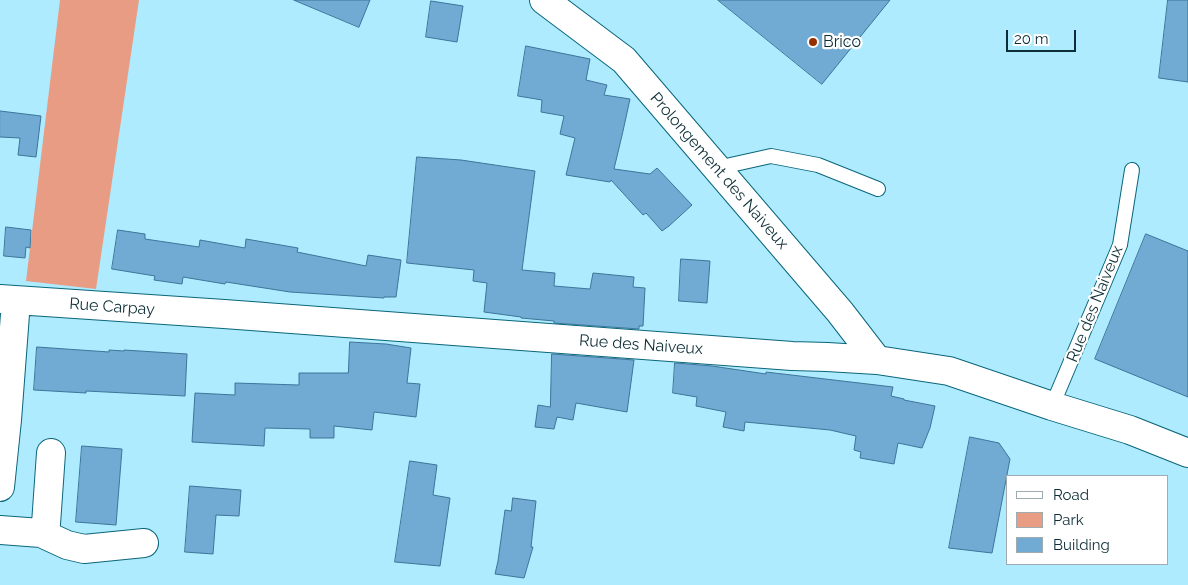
<!DOCTYPE html>
<html>
<head>
<meta charset="utf-8">
<style>
	body { margin:0 }
	#map { position:relative; width:1188px; height:585px; overflow:hidden; background:#aeebfe; font-family:Raleway,sans-serif }
	canvas { display:block }
	.legend { position:absolute; left:1006px; top:475px; width:162px; height:90px; box-sizing:border-box; background:#fff; border:1px solid #9eabaf; margin:0; padding:6px 9px; list-style:none; font-size:15px; color:#0d2e37 }
	.legend li { display:flex; align-items:center; gap:10px; height:25px }
	.legend b { width:25px; border:1px solid #9eabaf }
	.scale { position:absolute; left:1006px; top:30px; width:70px; height:22px; box-sizing:border-box; border:2px solid #0d2e37; border-top:0; padding-left:6px; font-size:15px; line-height:18px; white-space:nowrap; color:#0d2e37; -webkit-text-stroke:4px #fff; paint-order:stroke }
</style>
</head>
<body>
<div id="map">
<canvas width="1188" height="585"></canvas>
<ul class="legend">
<li><b style="height:6px;background:#fff"></b>Road</li>
<li><b style="height:14px;background:#e89c83"></b>Park</li>
<li><b style="height:14px;background:#71aad2"></b>Building</li>
</ul>
<div class="scale">20 m</div>
</div>
<script>
const ctx = document.querySelector('canvas').getContext('2d');
ctx.lineJoin = 'round';
function paint(path, color) { ctx.fillStyle = color; ctx.fill(path, 'evenodd'); }
function strokePath(path, color, width, dash) { ctx.strokeStyle = color; ctx.lineWidth = width; ctx.lineCap = dash ? 'butt' : 'round'; ctx.setLineDash(dash || []); ctx.stroke(path); }
function write(font, color, halo, rows, align = 'center') {
  ctx.font = font + ' Raleway,sans-serif'; ctx.lineWidth = 4.5; ctx.setLineDash([]); ctx.textBaseline = 'middle'; ctx.strokeStyle = halo; ctx.fillStyle = color; for (const [text, x, y, turn = 0] of rows) {
    ctx.save(); ctx.translate(x, y); ctx.rotate((+turn || 0) * Math.PI / 180); ctx.textAlign = isNaN(turn) ? turn : align; if (halo) ctx.strokeText(text, 0, 0); ctx.fillText(text, 0, 0); ctx.restore();
  }
}
paint(new Path2D(`
	M60 0H139L96 289 26 281Z`), '#e89c83');
const building = new Path2D(`
	M294 0H370L359 27Z
	M718 0H890L822 84Z
	M1168 0H1188V82L1159 78Z
	M431 1 463 6 457 42 426 37Z
	M526 46 590 59 586 80 607 85 604 95 630 99 623 131 614 169 650 174 657 168 692 205 669 226 662 231 646 213 643 215 611 180 610 182 566 175 575 138 560 134 564 116 541 112 542 100 518 96Z
	M0 111 41 116 36 157 18 155 20 138 0 137Z
	M417 157 461 160 535 171 522 270 555 273 554 286 590 289 593 273 634 277 633 287 645 288 643 326H639V329L554 323V321L521 318V317L484 312 487 283 473 281 474 270 407 263Z
	M6 227 31 230 30 248 26 247 25 258 4 256Z
	M118 230 145 234V239L199 247 200 240 245 248 246 239 298 248 297 252 366 266 368 255 401 260 396 297H384V298L290 292 226 282 225 284 183 277 182 284 154 280 155 276 112 269Z
	M1146 234 1188 251V397L1095 359Z
	M681 259 710 261 707 303 679 301Z
	M350 342 386 344 411 348 407 383 420 384 416 417 374 412 372 430 334 426V438H310V429L265 428 264 446 192 442 195 393 235 395V383L299 385V373H348Z
	M37 347 109 352V350L124 351V350L187 354 185 396 86 391V393L34 390Z
	M552 354 634 360 627 412 576 403 573 420 557 417 554 429 535 427 538 405 550 407Z
	M675 363 712 366 766 374V372L893 387 891 396 904 399V400L935 406 930 428 922 448 898 443 894 464 860 458 861 452 854 450 856 436 830 430 745 422 744 431 723 427 726 412 696 406 697 397 673 393Z
	M970 437 999 443 1010 459 992 553 949 548Z
	M82 446 122 449 116 525 76 522Z
	M410 461 437 465 433 495 450 498 440 566 395 562Z
	M190 486 241 490 239 516 216 515 213 554 185 552Z
	M513 498 536 501 531 547H533L524 578 495 574 498 561 505 510 511 511Z`);
paint(building, '#71aad2');
strokePath(building, '#3d759a', 1);
const lane = new Path2D(`
	M717 168 771 156 818 165 878 189
	M1052 406 1120 245 1132 170`);
const street = new Path2D(`
	M544 0 624 60 840 312 877 360
	M0 299 224 314 792 356 827 357 877 360 949 371 1052 406 1130 430 1188 453
	M0 487 7 420 16 301
	M0 530 41 533 67 545 84 549 144 543
	M41 533 46 524 51 453`);
strokePath(lane, '#0a667b', 16);
strokePath(street, '#0a667b', 30);
strokePath(lane, '#fff', 14);
strokePath(street, '#fff', 28);
for (const [x, y, r, color] of [
	[813,42,5,"#953000"]
]) { const dot = new Path2D(); dot.arc(x, y, r, 0, 2 * Math.PI); ctx.fillStyle = color; ctx.fill(dot); strokePath(dot, '#fff', 2); }
write('16px', '#0d2e37', '#fff', [
	["Brico",823,42]
], 'left');
write('16px', '#0d2e37', '#fff', [
	["Prolongement des Naiveux",719,171,49],
	["Rue des Naiveux",1095,304,-68],
	["Rue Carpay",112,307,4],
	["Rue des Naiveux",641,345,4]
]);
</script>
</body>
</html>
